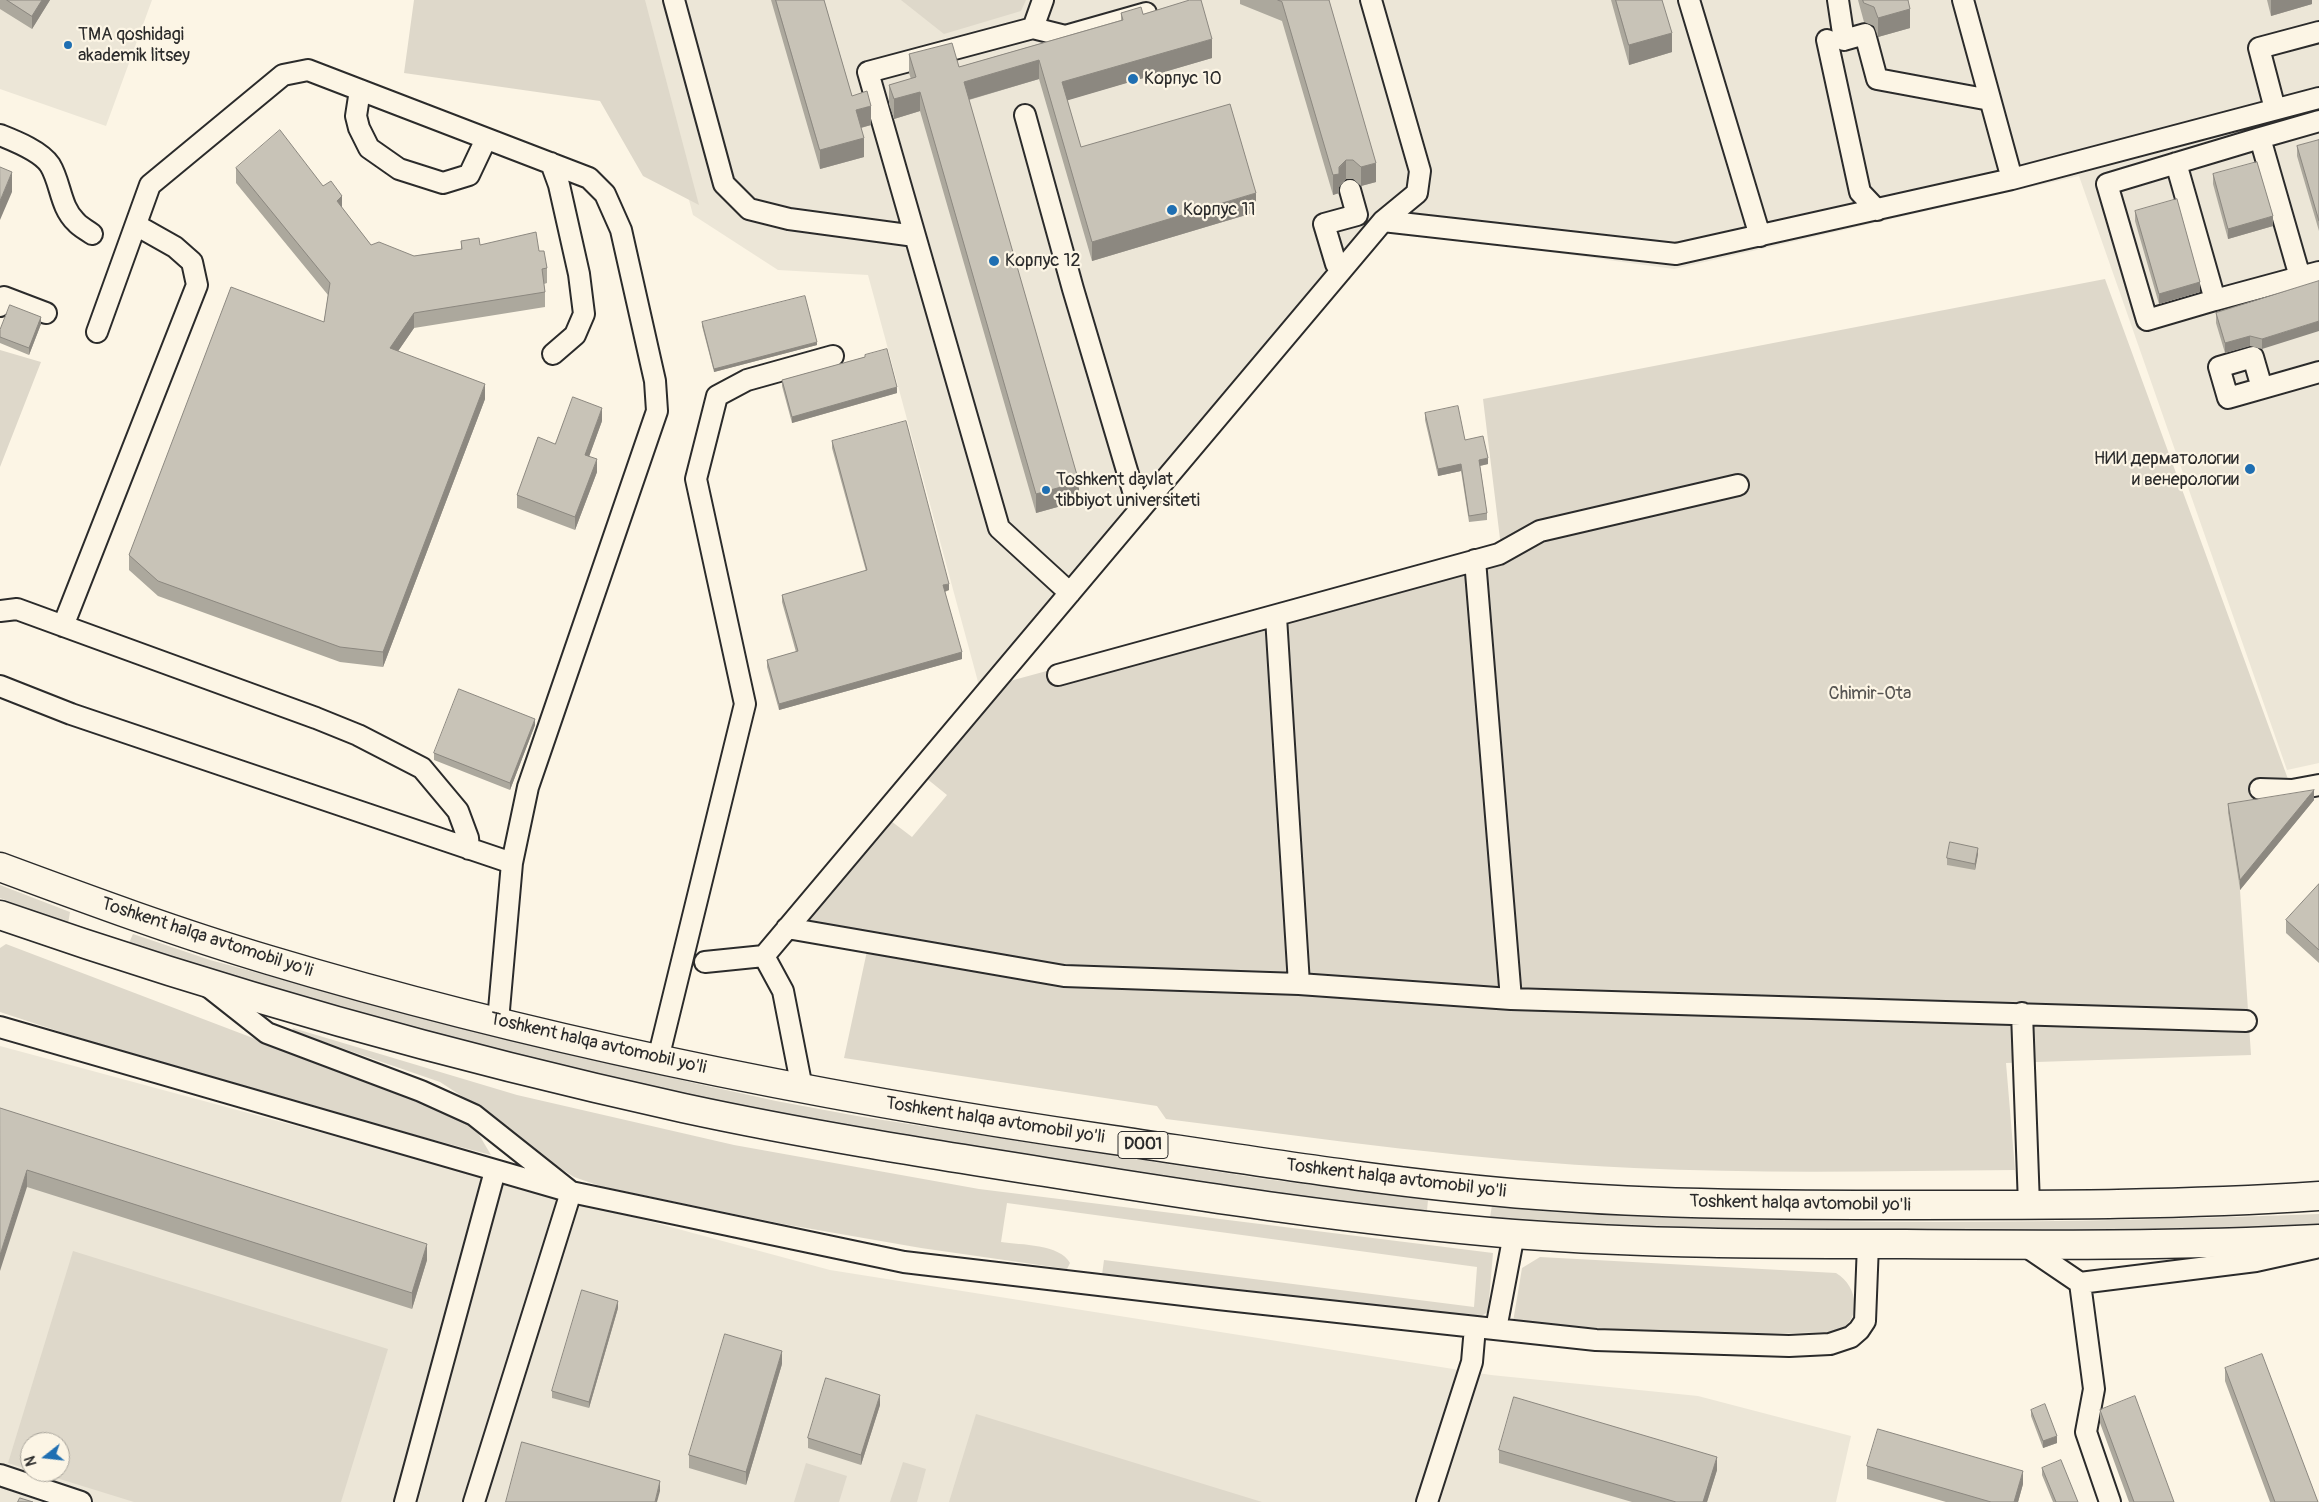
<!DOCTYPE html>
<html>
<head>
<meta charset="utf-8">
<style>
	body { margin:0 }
	#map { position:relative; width:2319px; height:1502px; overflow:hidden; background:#fcf5e5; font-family:Pangolin,sans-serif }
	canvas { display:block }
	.north { position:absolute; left:20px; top:1432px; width:50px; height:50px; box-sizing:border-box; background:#fcf5e5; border:1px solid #a8a49b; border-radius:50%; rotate:254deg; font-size:14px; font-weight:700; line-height:20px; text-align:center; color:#2b2b2b }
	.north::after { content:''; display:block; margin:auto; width:18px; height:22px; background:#1f6fb2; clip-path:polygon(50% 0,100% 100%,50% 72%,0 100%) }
</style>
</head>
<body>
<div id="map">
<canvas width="2319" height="1502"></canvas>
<div class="north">N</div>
</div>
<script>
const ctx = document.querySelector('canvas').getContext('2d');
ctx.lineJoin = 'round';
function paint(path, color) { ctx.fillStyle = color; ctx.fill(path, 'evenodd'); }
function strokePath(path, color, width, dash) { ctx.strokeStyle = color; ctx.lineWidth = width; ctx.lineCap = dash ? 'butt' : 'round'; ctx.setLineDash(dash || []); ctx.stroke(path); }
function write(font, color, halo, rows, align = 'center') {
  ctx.font = font + ' Pangolin,sans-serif'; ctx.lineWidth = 4.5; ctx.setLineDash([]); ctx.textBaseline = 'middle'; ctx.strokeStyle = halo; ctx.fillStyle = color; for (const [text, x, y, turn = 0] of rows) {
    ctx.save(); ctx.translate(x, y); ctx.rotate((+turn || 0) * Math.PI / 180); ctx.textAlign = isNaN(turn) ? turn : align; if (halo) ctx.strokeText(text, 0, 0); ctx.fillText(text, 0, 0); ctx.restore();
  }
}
paint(new Path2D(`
	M0 0H152L106 126 0 89Z
	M636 0H2319V763L2287 770 2079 176 1674 269 1388 230 984 704 868 275 778 270 693 215Z
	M0 1046 830 1270 1491 1375 1698 1396 1851 1436 1836 1502H0ZM30 1442H60V1472H30Z`), '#ece6d7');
paint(new Path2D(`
	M414 0H645L699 205 643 176 600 101 404 73Z
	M901 0H1026L1021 11 944 34Z
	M2105 279 2292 790 2228 814 2240 890 2251 1055 2006 1063 2015 1170C1888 1171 1761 1174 1634 1168 1477 1161 1322 1139 1166 1119L1157 1106 844 1058 867 951 791 936 891 821 912 837 947 795 926 778 1010 681 1501 547 1483 399Z
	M0 350 41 362 0 467Z
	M0 885 70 912 68 924 0 898Z
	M133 934 210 960 451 1025 694 1083 776 1101 857 1116 1265 1179 1428 1200 1427 1211C1316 1199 1206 1183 1096 1166 1015 1154 933 1144 852 1128 608 1082 365 1022 128 945Z
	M6 944 471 1121 491 1155C326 1112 162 1066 0 1012V948Z
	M293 1028 517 1095 734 1145 979 1189 1493 1253 1488 1312 1476 1319 1102 1275 1104 1260 1474 1307 1477 1267 1007 1203 1001 1242C1021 1245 1060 1244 1070 1263L1067 1269 921 1248 783 1224 603 1187 574 1177 547 1160 491 1115 440 1082 292 1031Z
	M1492 1205C1767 1228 2044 1224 2319 1214V1225L2096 1234 1793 1233 1567 1225 1490 1218Z
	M73 1251 388 1349 341 1502H134L37 1472H60V1442H30V1470L8 1463Z
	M1540 1257 1836 1273C1859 1286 1863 1323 1835 1332L1755 1334 1674 1333 1513 1322 1522 1268Z
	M976 1414 1262 1502H949Z
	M903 1462 926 1469 917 1502H890Z
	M806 1463 847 1476 839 1502H794Z`), '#ded8ca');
const minor = new Path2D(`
	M674 0 724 184 749 209 789 219 915 236
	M1689 0 1760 236
	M1838 0 1844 40 1865 34 1877 79 1990 100
	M1963 0 2012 179
	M1033 28 1043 0
	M1827 40 1860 192 1877 210
	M360 90 356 116 359 128 369 148 399 169 443 183 469 175 486 139
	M2275 109 2259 48 2319 32
	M1025 115 1073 289 1139 511
	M2319 121 2260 138 2300 277 2319 272
	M0 135C15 141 41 151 50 165 61 183 60 207 76 222 80 227 87 230 92 234
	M551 163 559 185 579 274 584 314 575 335 553 354
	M2176 163 2215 300 2300 277
	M1383 221 1676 254 2012 179 2319 98
	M1341 271 1336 264 1324 224 1357 215 1350 190
	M2215 300 2147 320 2107 184 2260 138
	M0 306 4 297 46 313
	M97 332 150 185 283 75 308 70 589 178 605 194 621 230 655 381 657 411 528 787 512 863 498 1021
	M2262 388 2253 357 2219 367 2228 398 2319 372
	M1475 560 1511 999
	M1070 593 999 528 868 72 1033 28 1065 36 1146 13
	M0 611 17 609 316 718 358 735 422 768 458 811 468 838 469 849
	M1276 617 1299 984
	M63 626 197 285 192 262 175 247 136 225
	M1058 675 1499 554 1540 531 1738 485
	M0 686 71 714 512 863
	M2260 789 2292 790 2319 785
	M787 928 1064 976 1299 984 1511 999 2246 1021
	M764 956 783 991 802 1088
	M705 962 764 956 1383 221 1417 193 1420 171 1371 0
	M210 988 267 1033 421 1091 474 1115 571 1192 904 1262 1218 1299 1596 1340 1789 1346 1830 1344 1851 1337 1859 1330 1865 1321 1868 1244
	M2022 1013 2029 1205
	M0 1027 571 1192 474 1502
	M658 1059 745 704 696 479 717 396 747 380 833 356
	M2024 1245 2080 1283 2256 1261 2315 1248
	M2080 1283 2094 1389 2086 1432 2110 1502
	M1496 1329 1514 1234
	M0 1475 81 1502
	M405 1502 495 1171
	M1427 1502 1472 1362 1475 1327`);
const highway = new Path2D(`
	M0 867C89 900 178 933 269 960 545 1043 829 1099 1114 1140 1255 1161 1395 1184 1537 1195 1663 1205 1790 1205 1916 1205 2051 1205 2185 1205 2319 1196
	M0 915C224 993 452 1057 683 1108 803 1134 924 1153 1045 1172 1201 1197 1356 1221 1514 1234 1644 1244 1775 1244 1905 1244 2043 1245 2181 1246 2319 1239`);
strokePath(minor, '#2b2b2b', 24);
strokePath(highway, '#2b2b2b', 31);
strokePath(minor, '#fcf5e5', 20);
strokePath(highway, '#fcf5e5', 28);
paint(new Path2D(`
	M0 0H50L32 29 0 9Z
	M771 0H824L852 96 871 125 861 128 864 157 820 169Z
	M1240 0H1329L1376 182 1361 186 1353 179H1346L1339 187V193L1333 195 1282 21 1240 4Z
	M1611 0H1662L1672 52 1629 65Z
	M1858 0H1908L1910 28 1878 37 1874 26 1864 22Z
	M2267 0H2312V4L2271 16Z
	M1121 13 1143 14 1212 58 1067 100 1081 147 1256 212 1092 261 1039 79 969 100 1079 501 1036 513 920 111 894 119 889 104V85L911 79 909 73V54L959 67 1121 20Z
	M2319 140V231L2297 156V146Z
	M236 168 323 186 342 208 371 245 414 256 461 249V241L480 245 539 251 547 268V283L544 284 545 292V307L414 328 398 351 485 399 383 667 340 662 158 596 129 570V555L324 322 328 295 236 183Z
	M2213 174 2273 226 2228 239 2213 184Z
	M2135 211 2200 292 2159 304 2135 221Z
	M2319 281 2262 349 2250 346 2225 353 2216 323V313Z
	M702 322 817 345 714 372 702 326Z
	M41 324 29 355 0 343V330Z
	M865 355 897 393 792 423 782 386V380L865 357Z
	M1425 413 1465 440 1488 464 1480 466 1487 513V520L1469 522 1461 471 1438 476 1425 420Z
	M602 421 589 456 597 472 575 530 517 508V495L555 444Z
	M832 441 949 590 945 592 962 659 779 710 767 667V660L796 652 782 602V595L866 571 832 448Z
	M535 725 510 790 434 760V753Z
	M2314 800 2240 890 2228 813V804Z
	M1978 854 1975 870 1947 865V858Z
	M2319 884V963L2286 933V920Z
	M0 1108 427 1260 412 1309 27 1187Z
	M618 1308 589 1408 552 1398V1391Z
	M782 1364 746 1485 689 1468V1455Z
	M2225 1368 2318 1502H2270L2225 1381Z
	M880 1405 861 1465 808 1448V1438Z
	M2031 1410 2057 1443 2043 1448 2031 1416Z
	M2100 1410 2174 1502H2129L2100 1423Z
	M1499 1450 1717 1470 1707 1502H1632L1499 1463Z
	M1867 1466 2023 1484 2018 1502H1946L1867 1479Z
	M2042 1468 2078 1502H2053L2042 1475Z`), '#aca89d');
paint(new Path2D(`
	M42 0H50L32 29V16Z
	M2271 0H2312V4L2271 16Z
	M1910 9V28L1878 37V18Z
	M1672 33V52L1629 65V45Z
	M1212 39V58L1062 102V82Z
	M1039 60V79L964 101V82Z
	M920 92V111L894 119V99Z
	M871 106V125L856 129V110Z
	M864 138V157L820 169V150Z
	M1346 160V179L1339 187V193L1333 195V175Z
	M1376 163V182L1361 186V167Z
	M12 172V192L0 220V201Z
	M1256 193V212L1092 261V242Z
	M342 196V211L337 201Z
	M2273 216V226L2228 239V229Z
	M2200 282V292L2159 304V294Z
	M414 313V328L390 363V348Z
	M41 317V324L29 355V348Z
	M2319 321V331L2262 349V339Z
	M2250 336V346L2225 353V343Z
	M817 342V345L714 372V369Z
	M485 384V399L383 667V652Z
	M897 387V393L792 423V417Z
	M602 408V421L585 468V455Z
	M1488 458V464L1479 466V460Z
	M597 459V472L575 530V517Z
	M1461 464V471L1438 476V469Z
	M1079 482V501L1036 513V494Z
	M949 584V590L943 592V585Z
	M962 652V659L779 710V704Z
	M535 719V725L510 790V783Z
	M2314 790V800L2240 890V880Z
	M1978 848V854L1975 870V864Z
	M27 1170V1187L0 1271V1255Z
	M427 1244V1260L412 1309V1293Z
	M618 1301V1308L589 1408V1402Z
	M782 1351V1364L746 1485V1472Z
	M880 1395V1405L861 1465V1455Z
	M2057 1436V1443L2043 1448V1441Z
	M1717 1457V1470L1707 1502H1703Z
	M2023 1471V1484L2018 1502H2014Z
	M660 1481V1491L657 1502H655Z`), '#8c8880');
const building = new Path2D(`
	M7 0H42L32 16Z
	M776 0H824L852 96 867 91 871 106 856 110 864 138 820 150Z
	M1190 0H1201L1212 39 1062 82 1081 147 1230 104 1256 193 1092 242 1039 60 964 82 1079 482 1036 494 920 92 894 99 889 85 916 77 909 54 952 43 959 67 1123 20 1121 13 1141 7 1143 14Z
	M1278 0H1329L1376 163 1361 167 1353 160H1346L1339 167V174L1333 175 1282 2Z
	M1616 0H1662L1672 33 1629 45Z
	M1863 0H1908L1910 9 1878 18 1874 7 1864 3Z
	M280 130 323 186 331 181 342 196 337 201 371 245 379 242 414 256 462 249 461 241 479 238 480 245 536 232 539 251H544L547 268 542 269 545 292 414 313 390 348 485 384 383 652 340 647 158 581 129 555 231 287 324 322 330 283 236 168Z
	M2319 140V221L2297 146Z
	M2257 162 2273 216 2228 229 2213 174Z
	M0 167 12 172 0 201Z
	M2177 199 2200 282 2159 294 2135 211Z
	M2319 281V321L2262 339 2250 336 2225 343 2216 313Z
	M805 296 817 342 714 369 702 322Z
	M10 305 41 317 29 348 0 337V330Z
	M887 349 897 387 792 417 782 380 865 357V355Z
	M573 397 602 408 585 455 597 459 575 517 517 495 538 437 555 444Z
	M1458 406 1465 440 1483 436 1488 458 1479 460 1487 513 1469 516 1461 464 1438 469 1425 413Z
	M906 421 949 584 943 585 962 652 779 704 767 660 798 651 782 595 867 570 832 441Z
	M459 689 535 719 510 783 434 753Z
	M2314 790 2240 880 2228 804Z
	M1950 842 1978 848 1975 864 1947 858Z
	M2319 884V950L2286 920Z
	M0 1108 427 1244 412 1293 27 1170 0 1255Z
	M582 1290 618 1301 589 1402 552 1391Z
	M725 1334 782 1351 746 1472 689 1455Z
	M2262 1354 2318 1502H2275L2225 1368Z
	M826 1378 880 1395 861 1455 808 1438Z
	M2135 1396 2174 1502H2134L2100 1410Z
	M1514 1397 1717 1457 1703 1502H1676L1499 1450Z
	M2045 1404 2057 1436 2043 1441 2031 1410Z
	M1878 1429 2023 1471 2014 1502H1991L1867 1466Z
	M522 1442 660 1481 655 1502H506Z
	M2061 1460 2078 1502H2056L2042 1468Z
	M20 1498 33 1502H18Z`);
paint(building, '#c8c3b7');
strokePath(building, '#8c8880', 1);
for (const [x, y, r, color] of [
	[68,45,5,"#1f6fb2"],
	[1133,79,6,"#1f6fb2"],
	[1172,210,6,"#1f6fb2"],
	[994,261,6,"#1f6fb2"],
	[2250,469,6,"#1f6fb2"],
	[1046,490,5,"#1f6fb2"]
]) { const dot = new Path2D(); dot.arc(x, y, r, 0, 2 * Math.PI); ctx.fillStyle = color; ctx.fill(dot); strokePath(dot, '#fcf5e5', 2); }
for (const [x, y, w] of [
	[1143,1145,50]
]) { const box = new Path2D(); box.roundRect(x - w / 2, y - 13.5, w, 27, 4); ctx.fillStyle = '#fcf5e5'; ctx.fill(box); strokePath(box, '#2b2b2b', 1); }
write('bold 16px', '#2b2b2b', null, [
	["D001",1143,1145]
]);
write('18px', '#2b2b2b', '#fcf5e5', [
	["TMA qoshidagi",78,35],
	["akademik litsey",78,56],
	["Корпус 10",1144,79],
	["Корпус 11",1183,210],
	["Корпус 12",1005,261],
	["НИИ дерматологии",2239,459,"right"],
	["и венерологии",2239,480,"right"],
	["Toshkent davlat",1056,480],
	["tibbiyot universiteti",1056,501]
], 'left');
write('18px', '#585653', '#fcf5e5', [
	["Chimir-Ota",1870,694]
]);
write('18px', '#2b2b2b', '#fcf5e5', [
	["Toshkent halqa avtomobil yo'li",207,938,18],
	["Toshkent halqa avtomobil yo'li",598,1044,13],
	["Toshkent halqa avtomobil yo'li",995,1121,9],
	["Toshkent halqa avtomobil yo'li",1396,1179,7],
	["Toshkent halqa avtomobil yo'li",1800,1204,1]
]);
</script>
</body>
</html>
